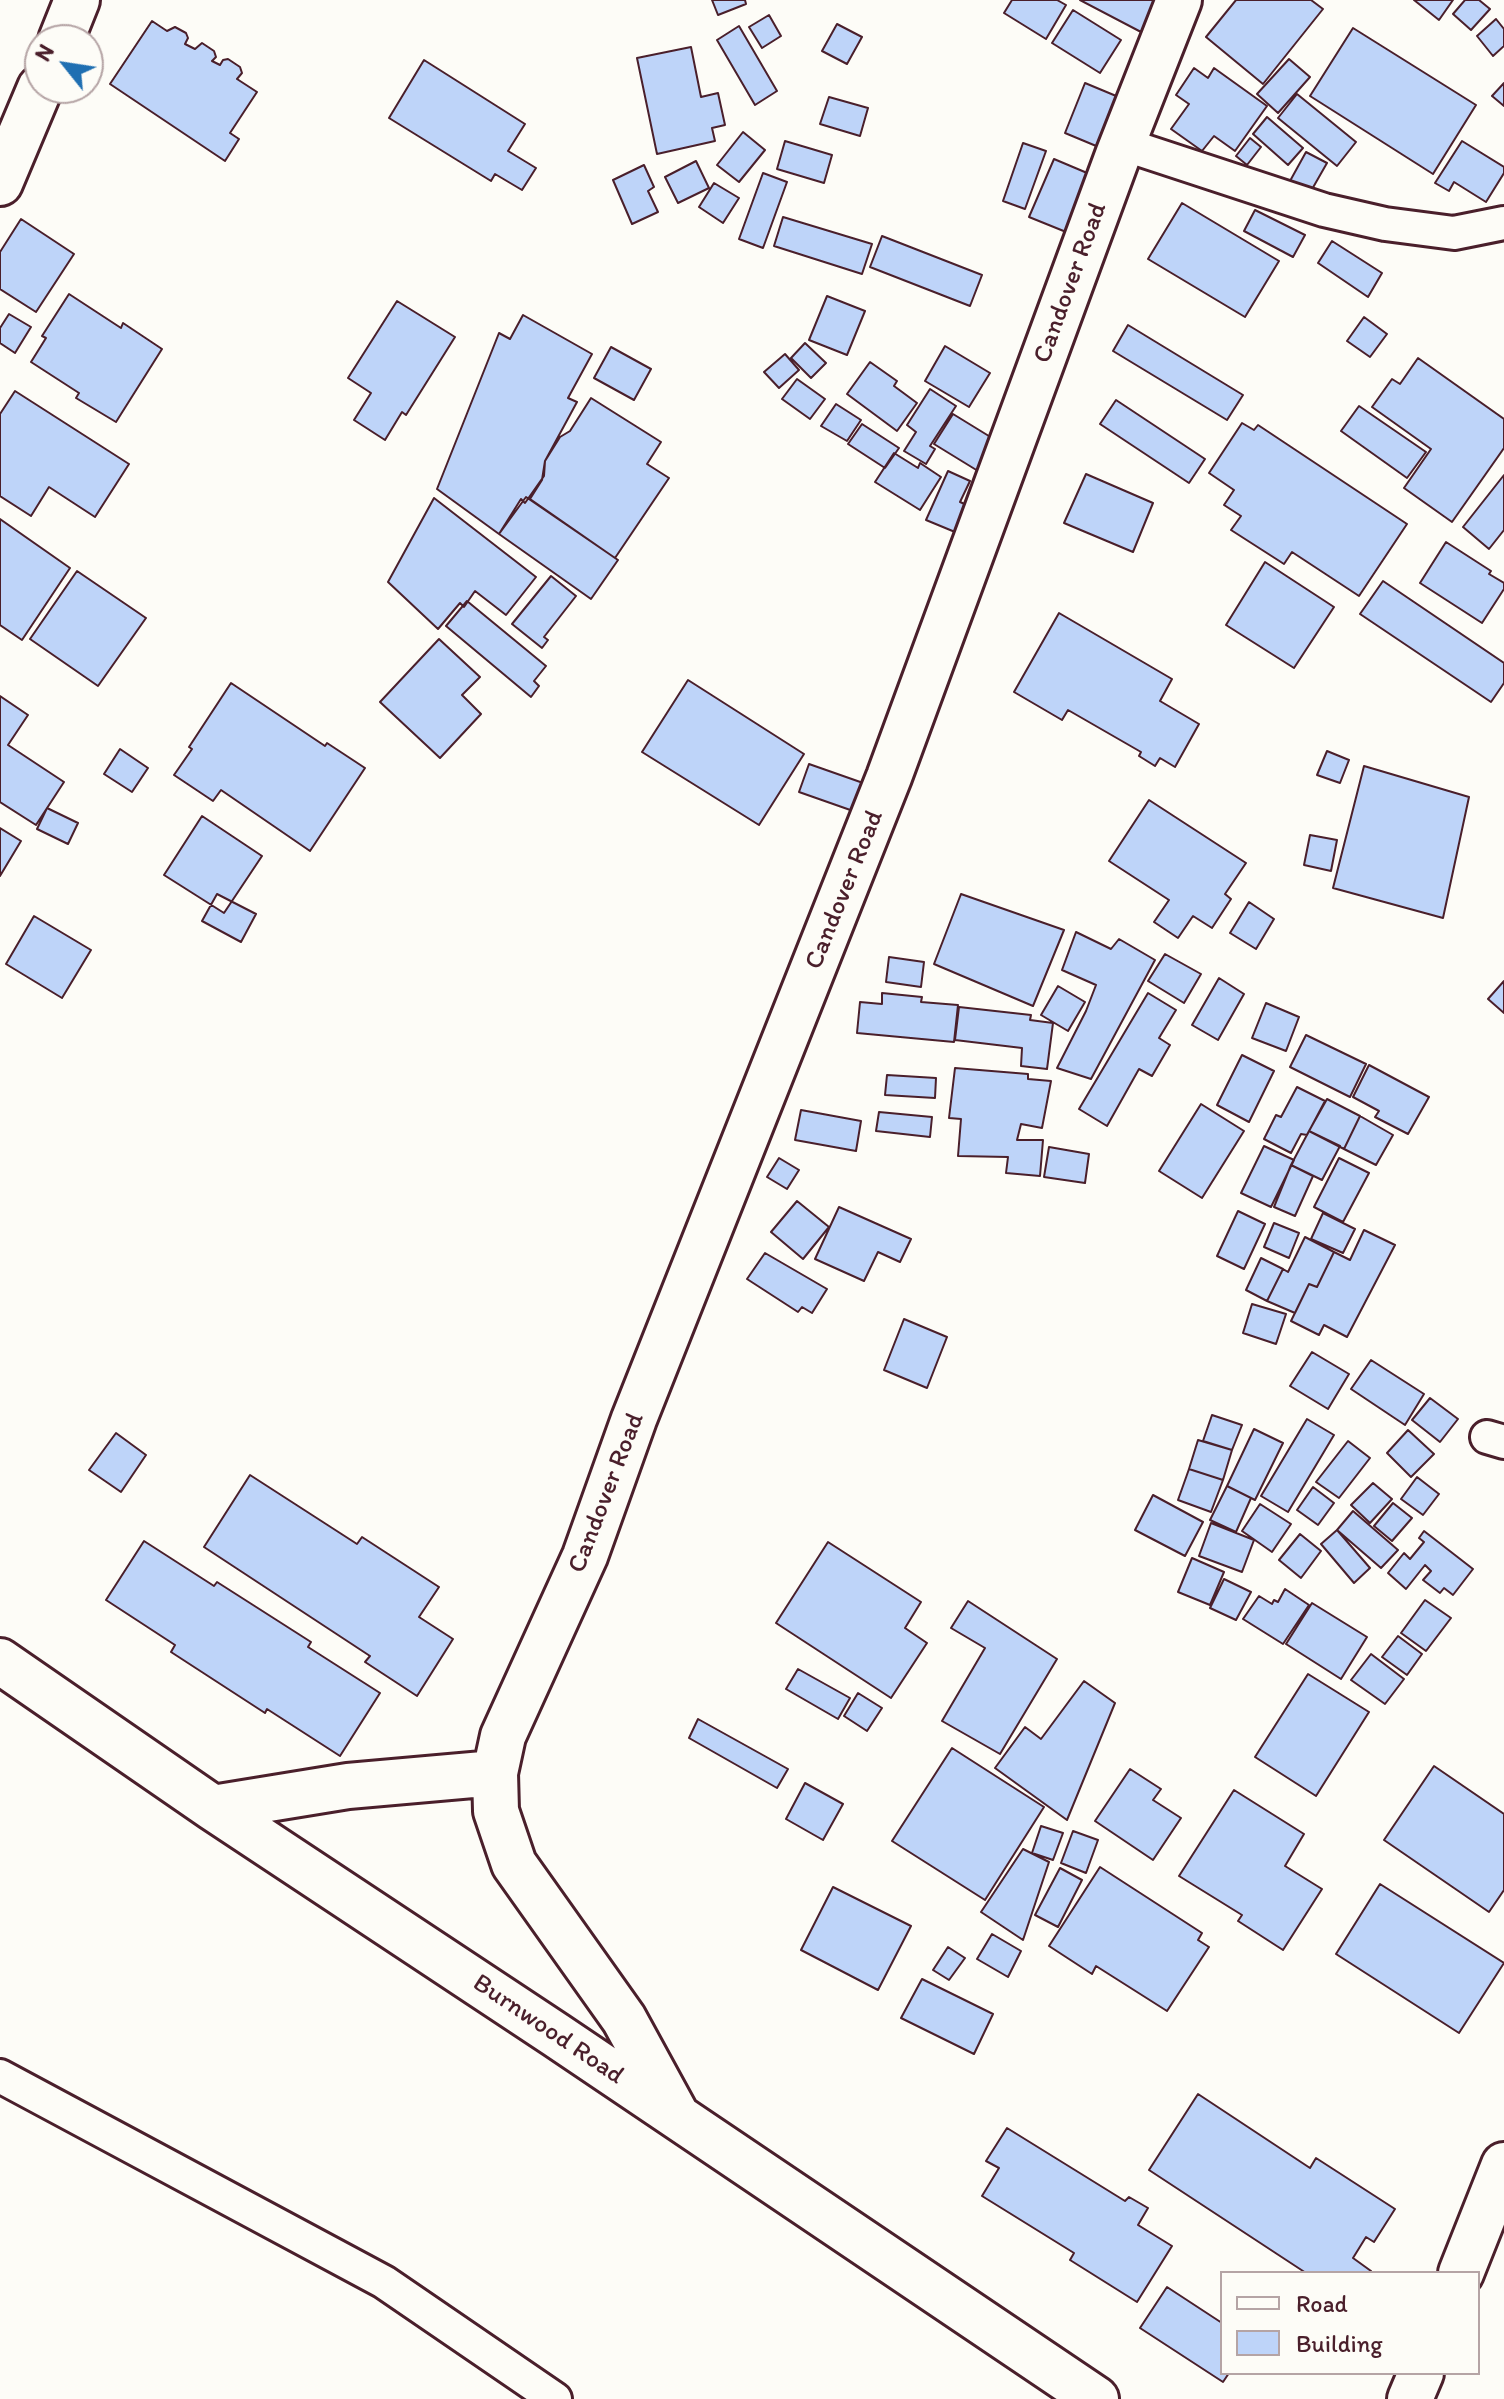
<!DOCTYPE html>
<html>
<head>
<meta charset="utf-8">
<style>
	body { margin:0 }
	#map { position:relative; width:1504px; height:2399px; overflow:hidden; background:#fdfcf7; font-family:Itim,sans-serif }
	canvas { display:block }
	.legend { position:absolute; left:1220px; top:2271px; width:260px; height:104px; box-sizing:border-box; background:#fdfcf7; border:2px solid #b5a4a5; margin:0; padding:10px 14px; list-style:none; font-size:24px; color:#4a1f2b }
	.legend li { display:flex; align-items:center; gap:16px; height:40px }
	.legend b { width:40px; border:2px solid #b5a4a5 }
	.north { position:absolute; left:24px; top:24px; width:80px; height:80px; box-sizing:border-box; background:#fdfcf7; border:2px solid #b5a4a5; border-radius:50%; rotate:300deg; font-size:22px; font-weight:700; line-height:32px; text-align:center; color:#4a1f2b }
	.north::after { content:''; display:block; margin:auto; width:28px; height:36px; background:#1f6fb2; clip-path:polygon(50% 0,100% 100%,50% 72%,0 100%) }
</style>
</head>
<body>
<div id="map">
<canvas width="1504" height="2399"></canvas>
<ul class="legend">
<li><b style="height:10px;background:#fdfcf7"></b>Road</li>
<li><b style="height:22px;background:#bed4f9"></b>Building</li>
</ul>
<div class="north">N</div>
</div>
<script>
const ctx = document.querySelector('canvas').getContext('2d');
ctx.lineJoin = 'round';
function paint(path, color) { ctx.fillStyle = color; ctx.fill(path, 'evenodd'); }
function strokePath(path, color, width, dash) { ctx.strokeStyle = color; ctx.lineWidth = width; ctx.lineCap = dash ? 'butt' : 'round'; ctx.setLineDash(dash || []); ctx.stroke(path); }
function write(font, color, halo, rows, align = 'center') {
  ctx.font = font + ' Itim,sans-serif'; ctx.lineWidth = 7; ctx.setLineDash([]); ctx.textBaseline = 'middle'; ctx.strokeStyle = halo; ctx.fillStyle = color; for (const [text, x, y, turn = 0] of rows) {
    ctx.save(); ctx.translate(x, y); ctx.rotate((+turn || 0) * Math.PI / 180); ctx.textAlign = isNaN(turn) ? turn : align; if (halo) ctx.strokeText(text, 0, 0); ctx.fillText(text, 0, 0); ctx.restore();
  }
}
const building = new Path2D(`
	M712 0H745L746 4 718 15Z
	M1012 0H1057L1066 5 1046 39 1004 13Z
	M1080 0H1157L1141 32Z
	M1236 0H1311L1323 9 1263 84 1206 37Z
	M1414 0H1453L1439 20Z
	M1465 0H1479L1490 9 1471 30 1453 14Z
	M1073 10 1121 40 1100 73 1052 43Z
	M769 15 781 36 762 48 749 27Z
	M1496 19 1504 29V46L1493 56 1477 36Z
	M152 21 167 31 175 27 186 33 188 38 185 44 195 49 202 43 214 51 216 57 212 61 220 65 223 60 228 59 240 67 242 73 237 79 257 92 230 133 239 139 225 161 110 84Z
	M837 24 862 37 847 64 822 51Z
	M739 26 777 91 755 105 717 40Z
	M1353 28 1476 105 1433 174 1310 96Z
	M691 47 701 97 718 93 725 125 712 128 715 141 657 154 637 58Z
	M1289 59 1310 77 1278 113 1257 94Z
	M424 60 525 124 508 151 536 168 522 190 495 174 491 181 389 118Z
	M1194 68 1208 78 1214 68 1267 106 1235 151 1214 136 1202 151 1171 129 1189 104 1176 95Z
	M1085 83 1121 98 1101 148 1065 133Z
	M1504 83V106L1492 96Z
	M1297 94 1356 142 1337 166 1278 118Z
	M829 97 868 108 860 136 820 124Z
	M1267 117 1303 148 1288 165 1253 134Z
	M743 132 765 150 739 182 717 165Z
	M1250 138 1261 147 1247 165 1236 156Z
	M785 141 832 155 824 183 777 169Z
	M1462 141 1504 167V173L1486 202 1454 182 1449 191 1435 183Z
	M1023 143 1046 151 1025 209 1003 201Z
	M1306 152 1327 163 1311 191 1290 181Z
	M1054 159 1099 178 1076 236 1029 217Z
	M696 161 709 188 678 203 665 177Z
	M644 165 654 187 648 191 658 212 632 224 613 180Z
	M763 173 787 182 763 248 739 239Z
	M714 183 739 198 723 223 699 207Z
	M1182 203 1279 261 1245 317 1148 259Z
	M1255 210 1305 235 1293 257 1244 231Z
	M783 217 872 244 862 274 774 246Z
	M21 219 74 254 36 312 0 289V252Z
	M882 236 982 275 970 306 870 267Z
	M1332 241 1382 273 1368 297 1318 263Z
	M69 294 121 328 123 323 162 349 116 422 76 398 79 393 31 362 46 338 42 336Z
	M827 296 865 311 847 355 809 340Z
	M397 301 455 337 406 415 402 412 385 440 354 420 371 393 348 378Z
	M9 314 31 327 15 353 0 343V328Z
	M523 315 592 354 568 398 577 402 545 461 544 476 525 503 521 499 499 534 437 489 499 333 510 339Z
	M1364 317 1387 334 1370 357 1347 341Z
	M1128 325 1243 395 1227 420 1113 351Z
	M805 343 826 363 811 378 791 358Z
	M945 346 990 373 969 407 925 381Z
	M611 347 651 369 634 400 594 378Z
	M785 354 799 370 779 388 764 372Z
	M1418 358 1504 419V448L1452 522 1404 488 1431 449 1372 407 1392 379 1400 384Z
	M870 362 897 381 894 386 917 403 897 431 847 394Z
	M797 379 825 399 810 419 782 399Z
	M930 389 956 406 930 446 935 449 926 464 904 451 916 432 907 425Z
	M15 391 129 464 95 517 49 487 31 516 0 496V414Z
	M591 398 661 442 647 464 669 478 615 558 530 499 542 480 545 461 560 437 570 431Z
	M1116 400 1205 459 1189 483 1100 424Z
	M836 404 861 420 847 441 821 426Z
	M1359 406 1426 452 1407 478 1341 431Z
	M953 414 997 441 978 471 934 444Z
	M1242 423 1254 430 1258 425 1407 524 1359 596 1292 552 1284 564 1231 530 1241 516 1224 505 1234 490 1209 473Z
	M862 424 899 448 885 468 848 444Z
	M894 453 918 468 920 463 941 477 920 510 875 482Z
	M948 471 970 481 960 502 967 505 955 532 926 520Z
	M1086 474 1153 503 1133 552 1064 523Z
	M1504 475V530L1489 549 1463 527Z
	M526 497 618 560 591 599 499 534Z
	M434 498 536 577 506 615 475 591 464 607 460 603 438 629 388 582Z
	M0 519 70 568 22 640 0 625Z
	M1446 542 1491 571 1489 574 1504 583V589L1482 623 1420 583Z
	M1265 562 1334 607 1294 668 1226 625Z
	M77 571 146 618 98 686 30 639Z
	M551 576 576 596 544 637 548 640 542 648 512 624Z
	M1383 581 1504 663V683L1491 702 1360 614Z
	M467 601 546 666 534 681 539 686 531 697 446 626Z
	M1059 613 1172 679 1160 701 1199 724 1175 767 1160 758 1155 766 1139 756 1141 752 1068 710 1062 720 1014 692Z
	M439 639 480 677 462 695 481 714 440 758 380 702Z
	M688 680 804 754 759 825 642 752Z
	M231 683 325 746 327 743 365 768 310 851 221 790 213 801 174 775 192 749 189 747Z
	M0 696 28 715 8 745 64 782 36 825 0 802Z
	M120 749 148 768 132 792 104 774Z
	M1327 751 1349 760 1340 783 1317 775Z
	M809 764 866 784 856 812 799 792Z
	M1364 766 1469 797 1443 918 1333 888Z
	M1149 800 1246 863 1225 894 1231 899 1212 928 1193 916 1178 938 1154 922 1169 900 1109 861Z
	M47 808 78 823 68 844 37 829Z
	M202 816 262 856 224 913 164 875Z
	M0 828 21 841 0 876Z
	M1310 835 1337 840 1331 871 1304 865Z
	M217 894 256 914 241 942 202 921Z
	M961 894 1064 930 1033 1006 934 964Z
	M1249 902 1274 919 1256 949 1230 933Z
	M34 916 91 950 62 998 6 964Z
	M1076 932 1111 949 1119 939 1155 960 1091 1079 1057 1068 1086 1011 1096 985 1062 970Z
	M1165 954 1201 974 1184 1003 1148 981Z
	M889 957 924 962 921 987 886 982Z
	M1219 978 1244 994 1218 1040 1192 1025Z
	M1504 981V1013L1488 999Z
	M1058 986 1085 1002 1068 1031 1041 1015Z
	M882 993 922 997 921 1002 958 1005 954 1042 857 1033 860 1002 882 1004Z
	M1148 993 1176 1010 1159 1038 1170 1045 1152 1076 1139 1069 1107 1126 1079 1109Z
	M1266 1003 1299 1017 1286 1051 1252 1038Z
	M959 1007 1031 1015 1030 1020 1053 1023 1047 1069 1021 1066 1022 1048 955 1040Z
	M1306 1035 1366 1064 1350 1097 1290 1067Z
	M1242 1055 1274 1071 1249 1122 1217 1105Z
	M1369 1065 1429 1097 1408 1134 1375 1117 1379 1111 1353 1097Z
	M955 1068 1028 1074V1079L1051 1081 1042 1128 1021 1124 1017 1140H1043L1040 1176 1006 1173 1008 1157 958 1156 961 1119 949 1118Z
	M887 1075 936 1078 935 1098 885 1095Z
	M1297 1087 1325 1101 1307 1135 1301 1134 1291 1153 1264 1139 1276 1115 1281 1117Z
	M1327 1099 1360 1116 1344 1149 1309 1131Z
	M1201 1104 1244 1131 1202 1198 1159 1171Z
	M801 1110 861 1121 856 1151 795 1140Z
	M879 1112 932 1117 930 1137 876 1131Z
	M1360 1116 1393 1135 1376 1165 1344 1149Z
	M1309 1131 1340 1146 1322 1180 1291 1165Z
	M1264 1146 1294 1160 1271 1207 1241 1193Z
	M1049 1147 1089 1154 1085 1183 1044 1177Z
	M779 1158 799 1170 787 1189 767 1177Z
	M1339 1158 1369 1173 1343 1222 1314 1207Z
	M1291 1165 1313 1176 1295 1216 1274 1207Z
	M797 1201 829 1227 803 1259 771 1232Z
	M839 1207 911 1239 900 1262 878 1252 864 1281 815 1259Z
	M1238 1211 1265 1224 1244 1269 1217 1256Z
	M1323 1213 1355 1229 1343 1253 1311 1239Z
	M1274 1223 1299 1233 1289 1258 1264 1247Z
	M1364 1230 1395 1245 1347 1337 1324 1325 1319 1335 1291 1321 1309 1284 1317 1287 1334 1252 1350 1260Z
	M1305 1237 1334 1252 1317 1287 1309 1284 1295 1313 1267 1301 1283 1269 1288 1272Z
	M765 1253 827 1289 812 1313 802 1307 798 1312 747 1279Z
	M1261 1258 1283 1269 1267 1301 1246 1290Z
	M1252 1304 1286 1314 1276 1344 1243 1333Z
	M904 1319 947 1337 927 1388 884 1370Z
	M1312 1352 1349 1374 1328 1409 1290 1386Z
	M1371 1360 1424 1394 1405 1425 1351 1389Z
	M1430 1398 1458 1419 1440 1442 1412 1420Z
	M1212 1415 1242 1425 1232 1450 1203 1441Z
	M1307 1419 1334 1435 1288 1512 1261 1496Z
	M1254 1429 1283 1443 1255 1500 1227 1486Z
	M1408 1430 1434 1454 1411 1477 1387 1453Z
	M116 1433 146 1455 121 1492 89 1470Z
	M1198 1440 1232 1450 1223 1480 1189 1469Z
	M1348 1441 1370 1458 1339 1498 1316 1482Z
	M1189 1469 1223 1480 1211 1512 1178 1500Z
	M250 1475 357 1544 362 1537 439 1587 419 1617 453 1639 417 1696 365 1662 370 1656 204 1547Z
	M1417 1477 1439 1494 1423 1515 1401 1499Z
	M1373 1483 1392 1499 1370 1523 1351 1505Z
	M1227 1486 1251 1498 1236 1532 1210 1520Z
	M1313 1487 1334 1503 1318 1525 1297 1510Z
	M1153 1495 1203 1522 1185 1556 1135 1530Z
	M1393 1503 1412 1518 1392 1541 1374 1526Z
	M1260 1504 1291 1524 1272 1552 1242 1531Z
	M1353 1511 1398 1550 1381 1568 1337 1530Z
	M1211 1523 1254 1540 1242 1572 1199 1556Z
	M1337 1530 1370 1568 1354 1583 1321 1544Z
	M1424 1531 1473 1569 1453 1595 1444 1588 1440 1593 1423 1580 1431 1571 1425 1565 1406 1589 1388 1573 1404 1553 1410 1559 1424 1542 1419 1538Z
	M1300 1534 1321 1551 1301 1578 1279 1560Z
	M144 1541 214 1586 217 1582 311 1642 308 1647 380 1693 340 1756 267 1709 265 1713 171 1652 175 1645 106 1600Z
	M828 1542 921 1602 905 1628 927 1643 891 1698 776 1623Z
	M1192 1558 1224 1572 1210 1605 1178 1592Z
	M1224 1579 1251 1592 1236 1620 1210 1608Z
	M1285 1589 1309 1605 1283 1644 1243 1619 1259 1596 1272 1604 1274 1600 1278 1602Z
	M1425 1600 1451 1618 1426 1651 1401 1633Z
	M968 1601 1057 1659 1000 1754 942 1721 985 1648 951 1628Z
	M1312 1603 1367 1637 1341 1679 1286 1644Z
	M1398 1636 1422 1654 1407 1675 1382 1657Z
	M1371 1654 1404 1679 1385 1704 1351 1680Z
	M798 1669 850 1698 838 1719 786 1689Z
	M1308 1674 1369 1712 1316 1796 1255 1757Z
	M1084 1681 1115 1703 1067 1820 995 1768 1025 1727 1041 1739Z
	M858 1693 882 1708 867 1731 844 1716Z
	M698 1719 788 1769 777 1788 689 1738Z
	M952 1748 1044 1807 985 1900 892 1841Z
	M1434 1766 1504 1814V1890L1489 1912 1384 1840Z
	M1130 1769 1161 1789 1153 1800 1181 1818 1153 1860 1095 1821Z
	M805 1783 843 1804 823 1840 786 1819Z
	M1234 1790 1304 1834 1285 1866 1322 1889 1283 1950 1238 1921 1242 1915 1179 1876Z
	M1041 1826 1063 1833 1053 1860 1032 1853Z
	M1073 1831 1098 1840 1086 1873 1061 1863Z
	M1023 1849 1049 1862 1023 1940 981 1912Z
	M1100 1867 1202 1933 1198 1940 1209 1947 1167 2011 1096 1966 1092 1974 1049 1946Z
	M1060 1868 1082 1880 1058 1927 1035 1915Z
	M1380 1884 1504 1963 1459 2033 1336 1954Z
	M833 1887 911 1926 878 1990 801 1950Z
	M992 1934 1021 1951 1008 1977 977 1959Z
	M948 1947 965 1958 949 1980 933 1970Z
	M922 1979 993 2014 974 2054 901 2018Z
	M1198 2094 1310 2168 1316 2158 1395 2209 1374 2242 1366 2237 1353 2258 1371 2271 1369 2273H1306L1149 2170Z
	M1007 2128 1125 2201 1129 2197 1148 2208 1138 2225 1172 2246 1137 2302 1070 2260 1074 2253 982 2196 999 2168 986 2161Z
	M1167 2287 1222 2323V2373H1229L1223 2382 1140 2328Z`);
paint(building, '#bed4f9');
strokePath(building, '#4a1f2b', 2);
const lane = new Path2D(`
	M1123 144 1324 210 1385 224 1454 233 1504 223
	M1487 1437 1504 1442
	M0 2076 384 2282 555 2399`);
const street = new Path2D(`
	M61 40 77 0
	M0 183 40 88
	M0 1661 213 1808 556 2035 1096 2399
	M213 1808 348 1786 495 1773
	M677 2116 624 2019 514 1864 496 1811 495 1773 503 1736 585 1556 634 1419 889 777 1118 155 1179 0
	M1461 2273 1504 2165
	M1410 2399 1421 2373`);
strokePath(lane, '#4a1f2b', 38);
strokePath(street, '#4a1f2b', 50);
strokePath(lane, '#fdfcf7', 32);
strokePath(street, '#fdfcf7', 44);
write('26px', '#4a1f2b', '#fdfcf7', [
	["Candover Road",1071,283,-70],
	["Candover Road",845,890,-68],
	["Candover Road",607,1493,-69],
	["Burnwood Road",548,2030,34]
]);
</script>
</body>
</html>
